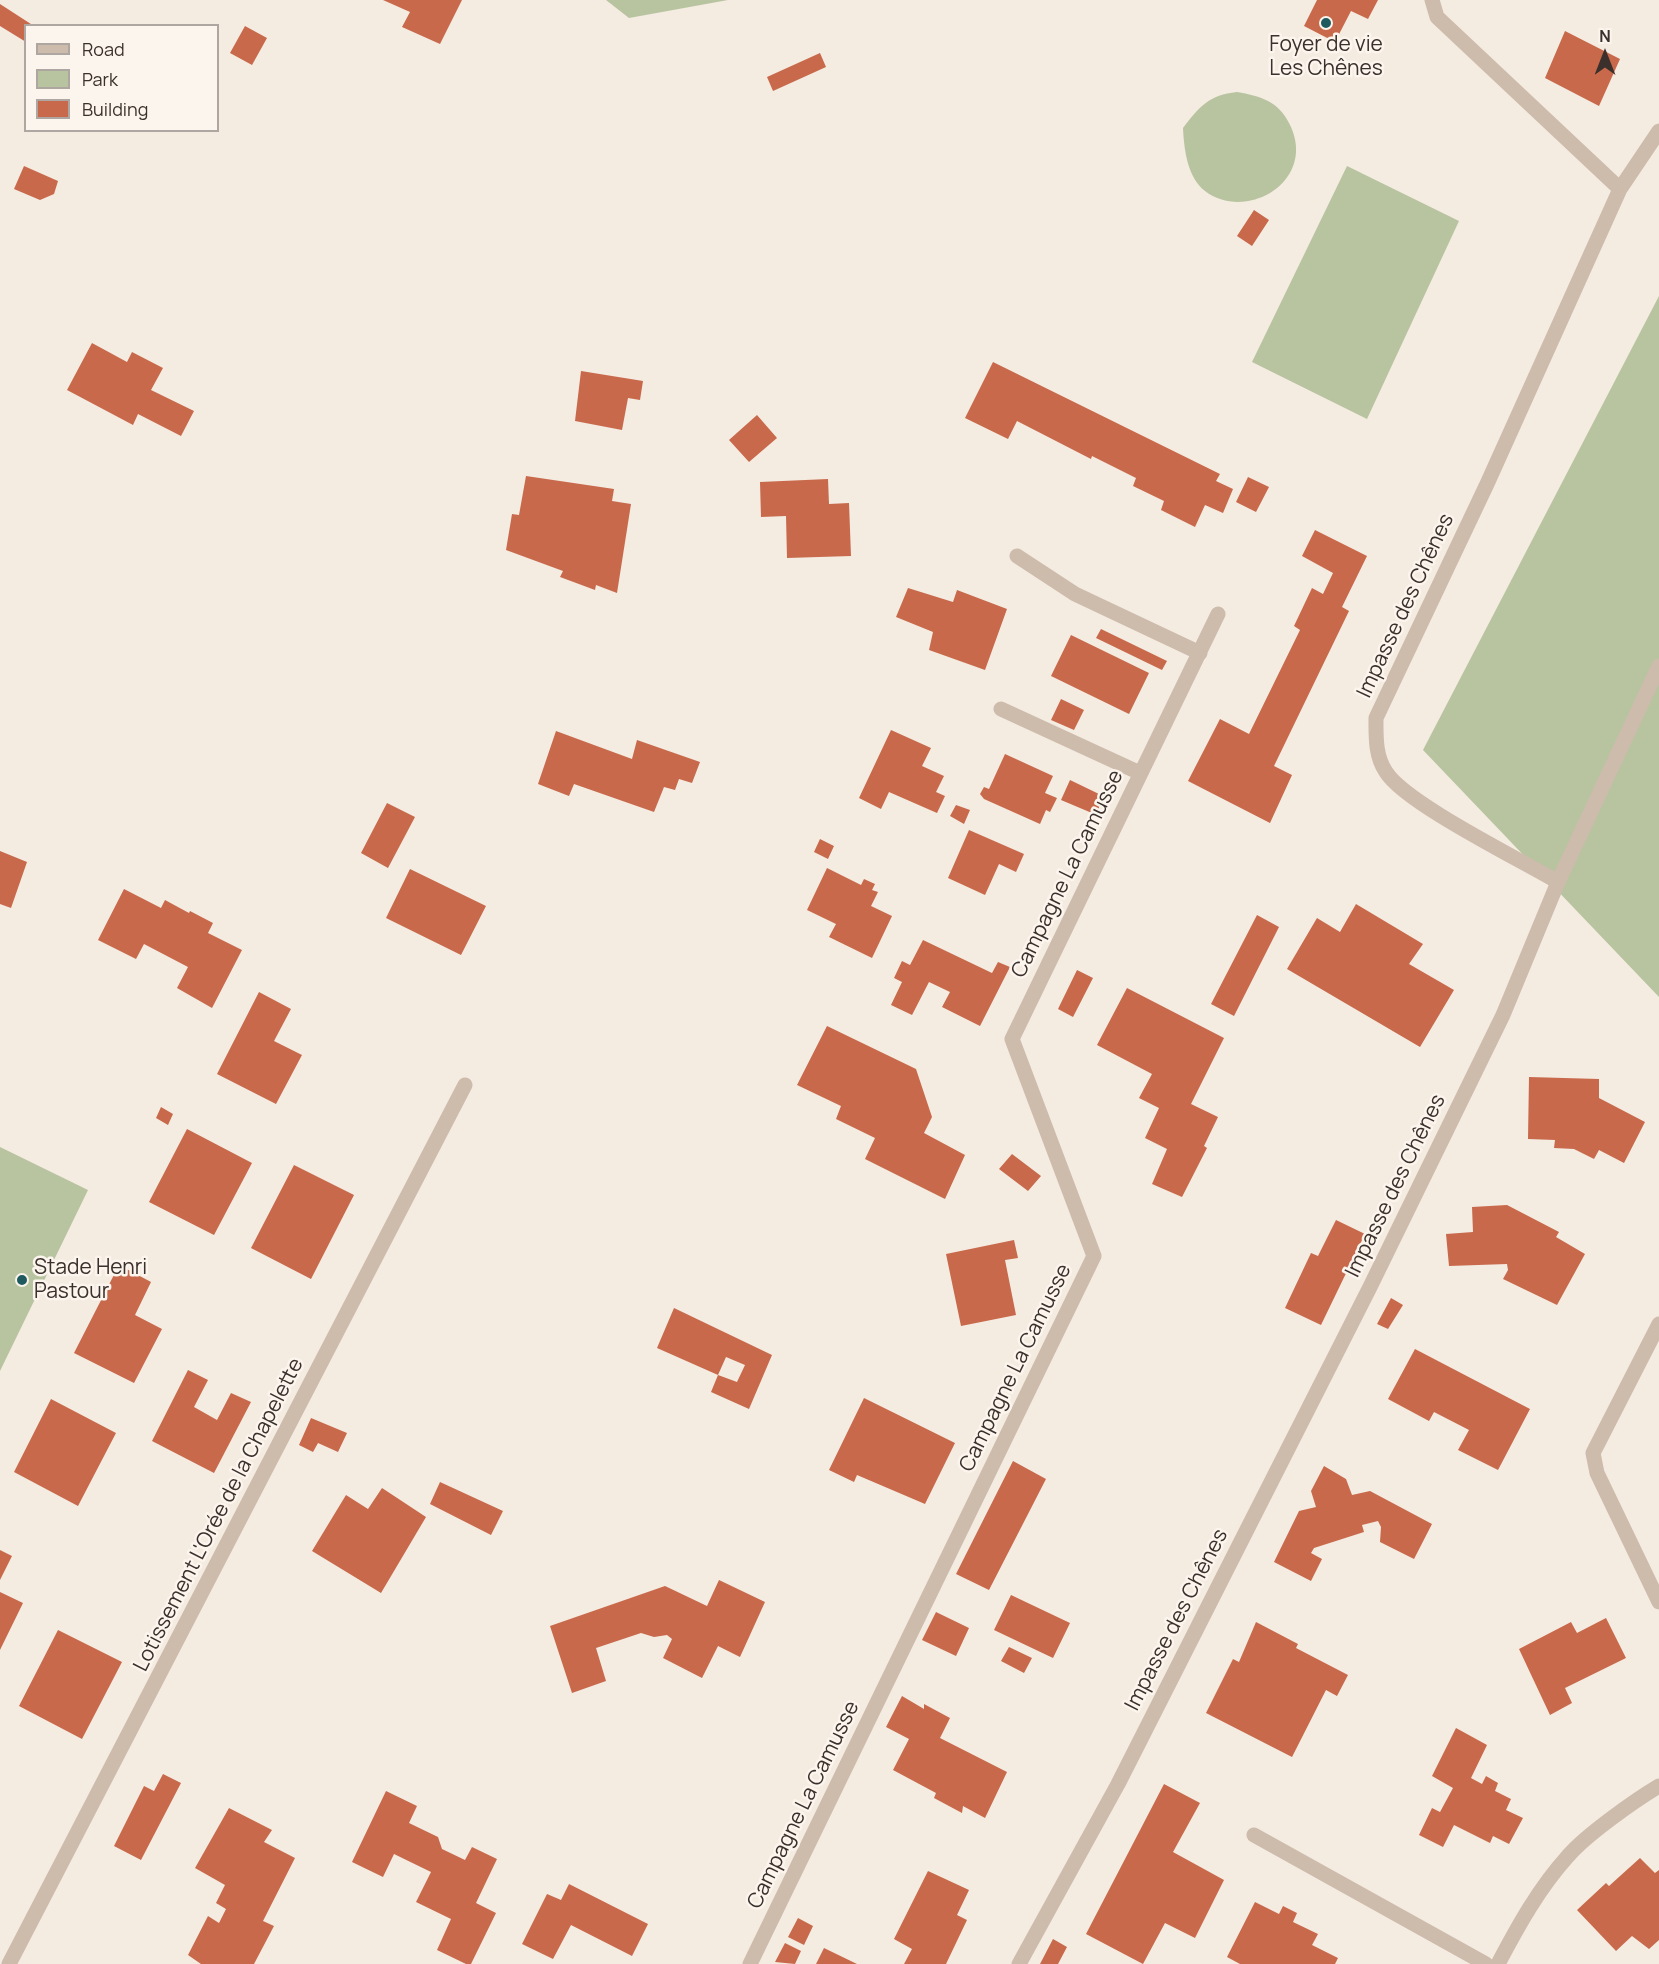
<!DOCTYPE html>
<html>
<head>
<meta charset="utf-8">
<style>
	body { margin:0 }
	#map { position:relative; width:1659px; height:1964px; overflow:hidden; background:#f4ebe1; font-family:Manrope,sans-serif }
	canvas { display:block }
	.legend { position:absolute; left:24px; top:24px; width:195px; height:108px; box-sizing:border-box; background:#fbf5ee; border:2px solid #aea6a0; margin:0; padding:8px 10px; list-style:none; font-size:18px; color:#3b302b }
	.legend li { display:flex; align-items:center; gap:12px; height:30px }
	.legend b { width:30px; border:2px solid #aea6a0 }
	.north { position:absolute; left:1575px; top:24px; width:60px; height:60px; -webkit-text-stroke:4px #fbf5ee; paint-order:stroke; rotate:0deg; font-size:16px; font-weight:700; line-height:24px; text-align:center; color:#3b302b }
	.north::after { content:''; display:block; margin:auto; width:21px; height:27px; background:#3b302b; clip-path:polygon(50% 0,100% 100%,50% 72%,0 100%) }
</style>
</head>
<body>
<div id="map">
<canvas width="1659" height="1964"></canvas>
<ul class="legend">
<li><b style="height:8px;background:#cdbbac"></b>Road</li>
<li><b style="height:16px;background:#b8c4a0"></b>Park</li>
<li><b style="height:16px;background:#c8694b"></b>Building</li>
</ul>
<div class="north">N</div>
</div>
<script>
const ctx = document.querySelector('canvas').getContext('2d');
ctx.lineJoin = 'round';
function paint(path, color) { ctx.fillStyle = color; ctx.fill(path, 'evenodd'); }
function strokePath(path, color, width, dash) { ctx.strokeStyle = color; ctx.lineWidth = width; ctx.lineCap = dash ? 'butt' : 'round'; ctx.setLineDash(dash || []); ctx.stroke(path); }
function write(font, color, halo, rows, align = 'center') {
  ctx.font = font + ' Manrope,sans-serif'; ctx.lineWidth = 5; ctx.setLineDash([]); ctx.textBaseline = 'middle'; ctx.strokeStyle = halo; ctx.fillStyle = color; for (const [text, x, y, turn = 0] of rows) {
    ctx.save(); ctx.translate(x, y); ctx.rotate((+turn || 0) * Math.PI / 180); ctx.textAlign = isNaN(turn) ? turn : align; if (halo) ctx.strokeText(text, 0, 0); ctx.fillText(text, 0, 0); ctx.restore();
  }
}
paint(new Path2D(`
	M606 0H728L629 18Z
	M1237 92C1260 96 1278 101 1289 123 1319 180 1247 223 1205 191 1187 177 1184 148 1183 128 1200 106 1209 95 1237 92Z
	M1347 166 1459 221 1367 419 1252 362Z
	M1659 296V997L1423 750Z
	M0 1147 88 1190 0 1371Z`), '#b8c4a0');
paint(new Path2D(`
	M383 0H462L440 44 402 27 410 12Z
	M1317 0H1378L1368 19 1351 11 1335 42 1304 26Z
	M0 4 34 26H26V42L0 26Z
	M245 26 267 38 252 65 230 53Z
	M1565 31 1620 59 1599 106 1545 78Z
	M820 53 826 67 773 91 767 77Z
	M24 166 58 181 54 194 40 200 14 189Z
	M1254 210 1269 220 1252 246 1237 236Z
	M92 343 127 362 132 352 163 368 151 390 194 411 181 436 138 414 133 425 67 390Z
	M993 362 1220 474 1216 481 1233 489 1223 513 1205 505 1195 527 1161 510 1164 501 1133 486 1136 478 1092 456 1091 459 1017 421 1008 439 965 418Z
	M581 371 643 381 640 400 628 398 622 430 575 421Z
	M757 415 777 438 749 462 729 440Z
	M526 476 614 489 612 501 631 504 617 593 596 585 595 590 560 577 563 571 506 550 512 514 519 515Z
	M1248 477 1269 487 1256 512 1236 502Z
	M828 479 829 504 849 503 851 556 787 558 786 516 761 517 760 482Z
	M1315 530 1367 556 1342 607 1349 611 1274 766 1292 775 1270 823 1188 781 1220 719 1249 734 1300 630 1294 626 1312 588 1323 594 1333 573 1302 556Z
	M908 588 953 602 957 590 1007 609 985 670 929 650 933 632 896 617Z
	M1101 629 1167 661 1162 670 1096 638Z
	M1071 635 1149 673 1129 714 1051 676Z
	M1061 699 1084 710 1074 730 1051 720Z
	M891 730 931 748 922 766 944 776 936 792 945 796 937 813 889 792 881 809 859 798Z
	M556 731 632 759 637 740 700 762 692 783 679 779 675 790 664 787 654 812 574 784 569 796 538 784Z
	M1005 754 1053 776 1045 793 1057 798 1050 812 1046 810 1040 824 984 799 980 794 984 787 989 789Z
	M1070 780 1099 794V816L1061 800Z
	M387 803 415 817 388 868 361 853Z
	M956 805 970 810 964 824 950 816Z
	M969 830 1024 854 1016 872 999 864 985 895 948 878Z
	M820 839 834 846 828 859 814 852Z
	M0 851 27 862 11 908 0 904Z
	M827 868 861 885 864 879 875 884 872 890 878 892 871 906 892 916 872 958 829 937 836 924 807 910Z
	M410 869 486 906 461 955 386 918Z
	M124 889 161 908 165 900 189 913 190 911 213 923 208 933 242 950 212 1008 177 988 188 967 144 944 136 959 98 940Z
	M1356 904 1423 944 1409 964 1454 990 1420 1047 1287 969 1317 918 1340 932Z
	M1257 915 1279 927 1234 1016 1211 1004Z
	M923 940 992 973 998 962 1010 967 980 1026 942 1007 950 992 929 982 912 1015 891 1005 902 982 894 978 902 961 910 965Z
	M1077 970 1093 978 1073 1017 1058 1009Z
	M1127 988 1224 1038 1191 1104 1218 1117 1204 1146 1207 1148 1182 1197 1152 1184 1167 1149 1145 1138 1159 1108 1139 1098 1152 1074 1097 1045Z
	M259 992 291 1009 274 1041 302 1055 276 1104 217 1074Z
	M827 1026 916 1069 932 1117 924 1133 965 1155 945 1199 865 1159 875 1138 836 1119 841 1106 797 1085Z
	M1529 1077 1599 1079V1098L1645 1122 1624 1163 1599 1150 1594 1159 1574 1149 1554 1148 1555 1140 1528 1139Z
	M161 1107 173 1114 168 1125 156 1118Z
	M187 1129 252 1163 214 1235 149 1202Z
	M1012 1154 1041 1176 1028 1191 999 1169Z
	M294 1165 354 1195 311 1279 251 1248Z
	M1507 1205 1559 1232 1556 1237 1585 1254 1557 1305 1503 1279 1508 1270 1507 1264 1449 1266 1446 1234 1473 1232 1472 1207Z
	M1336 1220 1365 1234 1321 1325 1285 1308 1311 1253 1318 1256Z
	M1014 1240 1018 1258 1005 1260 1016 1315 961 1326 946 1254Z
	M119 1265 151 1282 135 1315 162 1329 134 1383 74 1353Z
	M1391 1298 1403 1305 1388 1329 1377 1324Z
	M674 1308 772 1355 749 1409 711 1392 718 1375 657 1348ZM726 1357 745 1365 737 1382 718 1375Z
	M1415 1349 1530 1409 1498 1470 1458 1450 1469 1430 1434 1412 1429 1421 1388 1399Z
	M188 1370 208 1380 194 1407 217 1420 231 1393 251 1402 214 1473 152 1441Z
	M864 1398 955 1443 925 1504 857 1475 854 1482 829 1470Z
	M51 1399 116 1433 78 1506 14 1472Z
	M311 1418 347 1433 338 1452 318 1443 313 1452 299 1445Z
	M1013 1461 1046 1479 989 1590 956 1574Z
	M1324 1466 1346 1479 1352 1495 1370 1491 1432 1524 1414 1559 1380 1542 1381 1527 1378 1521 1362 1525 1364 1532 1314 1548 1311 1553 1322 1559 1311 1581 1274 1562 1299 1511 1316 1507 1311 1491Z
	M440 1482 503 1511 491 1535 430 1504Z
	M382 1488 426 1517 381 1593 312 1551 346 1495 368 1509Z
	M0 1550 12 1556 0 1580Z
	M719 1580 765 1602 740 1657 718 1646 702 1678 663 1658 672 1639 667 1635 654 1637 641 1633 596 1648 606 1681 572 1693 550 1626 665 1586 707 1606Z
	M0 1592 23 1603 0 1650Z
	M1011 1595 1070 1623 1053 1658 994 1630Z
	M936 1612 969 1628 956 1656 922 1640Z
	M1606 1618 1626 1658 1565 1688 1572 1703 1550 1715 1519 1649 1571 1622 1577 1633Z
	M1256 1622 1298 1644 1296 1648 1348 1675 1337 1696 1326 1690 1292 1757 1206 1713 1233 1659 1239 1662Z
	M58 1630 122 1662 82 1739 19 1706Z
	M1009 1647 1032 1658 1024 1673 1001 1661Z
	M902 1696 924 1709V1704L950 1718 940 1738 1007 1772 985 1818 963 1806 962 1813 934 1798 936 1793 893 1770 909 1739 886 1727Z
	M1456 1728 1487 1745 1471 1778 1482 1784 1486 1776 1498 1783 1495 1791 1511 1799 1506 1810 1523 1818 1509 1844 1493 1836 1490 1843 1454 1825 1443 1847 1419 1835 1432 1808 1440 1812 1453 1788 1432 1776Z
	M163 1774 181 1783 141 1860 114 1846 144 1786 154 1791Z
	M1164 1784 1200 1803 1173 1852 1224 1880 1195 1938 1165 1923 1143 1964 1086 1934Z
	M386 1791 417 1806 409 1823 438 1837 442 1849 465 1860 472 1847 497 1859 476 1903 496 1913 471 1964H466L437 1950 451 1919 416 1902 431 1872 394 1854 383 1877 352 1862Z
	M229 1808 272 1830 264 1842 295 1858 263 1921 274 1926 254 1964H201L188 1955 208 1916 219 1923 226 1909 216 1903 225 1885 195 1868Z
	M1640 1858 1655 1873 1659 1870V1940L1649 1949 1632 1936 1616 1951 1577 1910 1606 1883 1609 1886Z
	M928 1871 969 1890 957 1915 967 1920 946 1964H904L912 1949 894 1939Z
	M569 1884 648 1924 632 1956 571 1925 553 1959 522 1944 547 1894 561 1900Z
	M1255 1902 1279 1914 1283 1906 1297 1913 1293 1922 1318 1934 1312 1945 1338 1958 1335 1964H1240L1227 1957Z
	M798 1918 813 1926 804 1945 788 1937Z
	M1053 1939 1067 1947 1058 1964H1040Z
	M785 1943 801 1951 795 1964 775 1962Z
	M824 1948 857 1964H816Z`), '#c8694b');
strokePath(new Path2D(`
	M1432 0 1437 17 1620 189
	M1017 556 1075 594 1200 653
	M1001 709 1140 773
	M1558 882 1659 666
	M1659 1324 1593 1453 1597 1473 1659 1602
	M1254 1835 1486 1964
	M9 1964 465 1085
	M750 1964 1094 1256 1012 1039 1218 614
	M1019 1964 1118 1784 1370 1287 1503 1015 1558 882C1521 860 1405 803 1386 772 1375 756 1376 736 1376 718L1487 484 1620 189 1659 131
	M1498 1964C1518 1926 1539 1888 1568 1856 1586 1835 1634 1801 1659 1786`), '#cdbbac', 15);
for (const [x, y, r, color] of [
	[1326,23,6,"#1f5a5e"],
	[22,1280,6,"#1f5a5e"]
]) { const dot = new Path2D(); dot.arc(x, y, r, 0, 2 * Math.PI); ctx.fillStyle = color; ctx.fill(dot); strokePath(dot, '#fbf5ee', 2); }
write('21px', '#3b302b', '#fbf5ee', [
	["Foyer de vie",1326,45],
	["Les Chênes",1326,69],
	["Stade Henri",34,1268,"left"],
	["Pastour",34,1292,"left"]
]);
write('21px', '#3b302b', '#fbf5ee', [
	["Impasse des Chênes",1406,606,-65],
	["Campagne La Camusse",1068,874,-64],
	["Impasse des Chênes",1396,1186,-64],
	["Campagne La Camusse",1016,1368,-64],
	["Lotissement L'Orée de la Chapelette",219,1515,-63],
	["Impasse des Chênes",1177,1620,-63],
	["Campagne La Camusse",804,1805,-64]
]);
</script>
</body>
</html>
